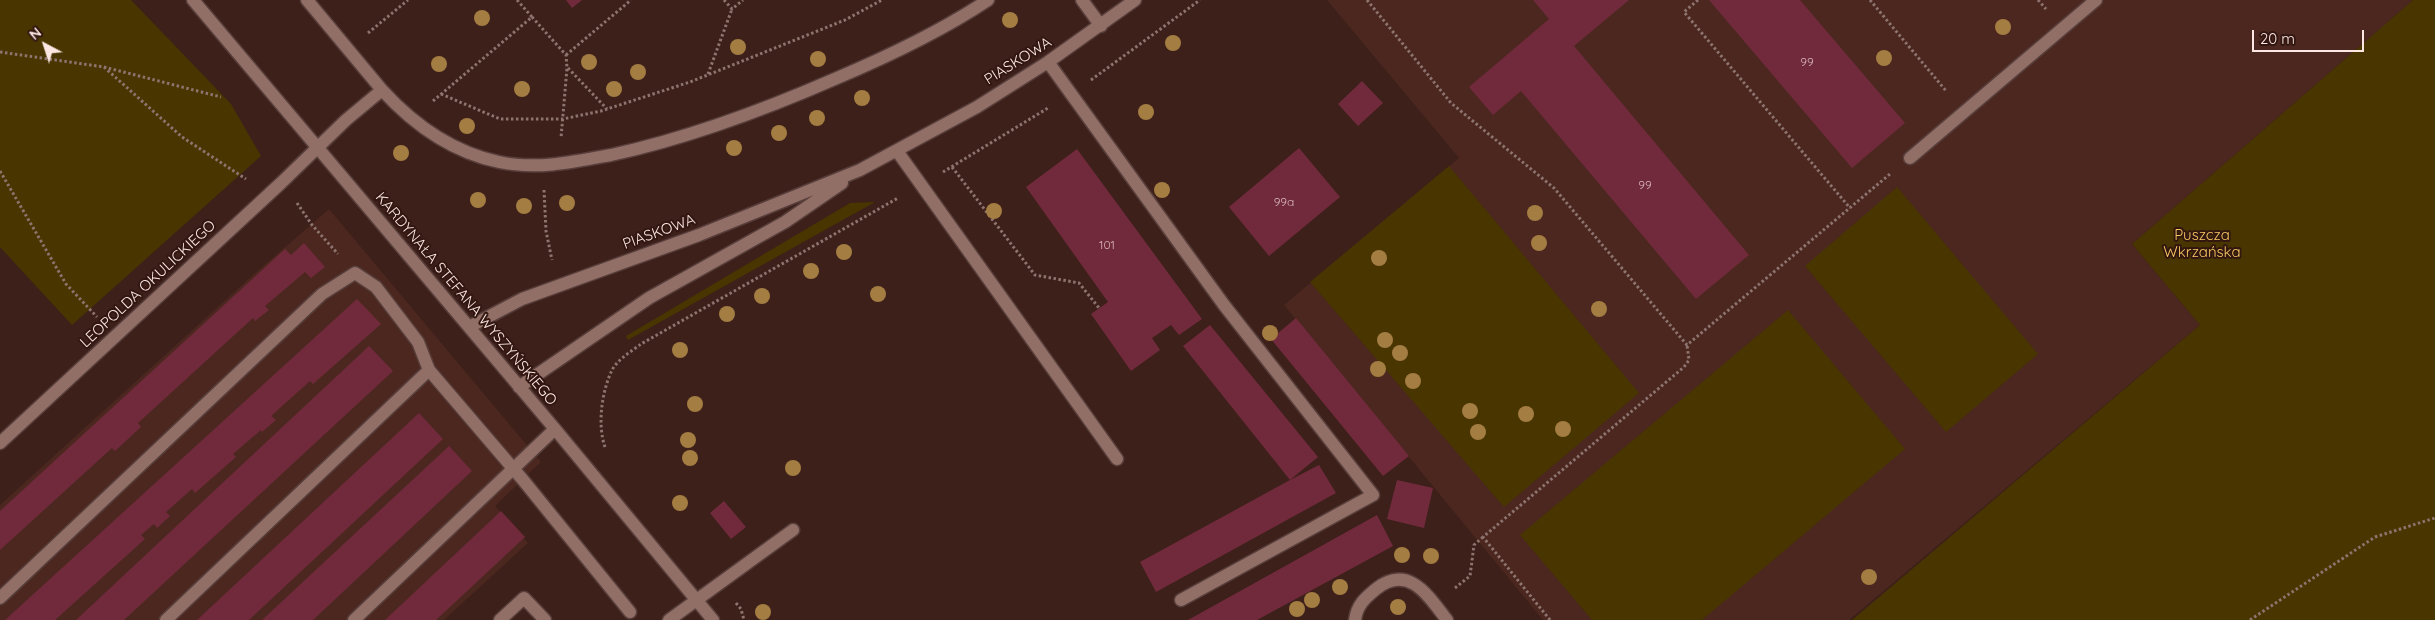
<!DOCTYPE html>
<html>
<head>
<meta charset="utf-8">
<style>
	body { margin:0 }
	#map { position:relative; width:2435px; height:620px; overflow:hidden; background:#3d201a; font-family:Quicksand,sans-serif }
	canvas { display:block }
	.north { position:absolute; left:20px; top:20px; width:50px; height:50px; -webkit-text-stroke:4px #321610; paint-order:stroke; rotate:320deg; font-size:14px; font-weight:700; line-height:20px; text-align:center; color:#fce7e3 }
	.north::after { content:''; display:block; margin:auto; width:18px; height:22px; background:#fce7e3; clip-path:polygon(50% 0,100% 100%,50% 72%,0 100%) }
	.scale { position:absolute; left:2252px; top:30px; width:112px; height:22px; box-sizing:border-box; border:2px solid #fce7e3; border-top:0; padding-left:6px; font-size:15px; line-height:18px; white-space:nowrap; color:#fce7e3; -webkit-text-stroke:4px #321610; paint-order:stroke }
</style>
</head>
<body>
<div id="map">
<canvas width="2435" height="620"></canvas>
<div class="north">N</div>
<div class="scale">20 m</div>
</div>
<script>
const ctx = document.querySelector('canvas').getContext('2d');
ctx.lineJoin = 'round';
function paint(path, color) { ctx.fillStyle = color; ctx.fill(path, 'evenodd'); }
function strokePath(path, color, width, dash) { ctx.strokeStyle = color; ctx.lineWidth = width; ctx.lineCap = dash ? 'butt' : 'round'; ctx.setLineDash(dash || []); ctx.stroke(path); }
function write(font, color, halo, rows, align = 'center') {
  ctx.font = font + ' Quicksand,sans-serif'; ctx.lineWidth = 4; ctx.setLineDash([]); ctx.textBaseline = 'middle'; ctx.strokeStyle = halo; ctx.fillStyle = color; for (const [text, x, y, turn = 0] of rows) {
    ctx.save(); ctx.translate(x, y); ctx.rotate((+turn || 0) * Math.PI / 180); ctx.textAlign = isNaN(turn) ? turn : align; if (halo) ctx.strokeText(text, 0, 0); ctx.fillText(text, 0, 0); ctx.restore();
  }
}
paint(new Path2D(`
	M1327 0H2413L2132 244 2200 325 1849 620H1543L1284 305 1459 158Z
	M329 209 541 462 495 506 528 543 444 620H0V505L253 275Z`), '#4b271f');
paint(new Path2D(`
	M0 0H131L231 104 261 156 72 325 0 247Z
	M2413 0H2435V620H1852L2200 325 2132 244Z
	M1449 166 1639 393 1504 507 1310 282Z
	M1897 187 2038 354 1946 432 1805 266Z
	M875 202 628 340 626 336 850 203Z
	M1788 310 1905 449 1702 620H1592L1520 535Z`), '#483500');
paint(new Path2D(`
	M566 0H582L572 8Z
	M1533 0H1629L1574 46 1749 255 1696 299 1521 91 1493 115 1469 87 1549 19Z
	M1709 0H1800L1905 123 1852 168Z
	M1362 81 1383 103 1358 126 1338 104Z
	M1299 148 1340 197 1269 256 1229 207Z
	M1077 149 1202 319 1179 335 1171 325 1152 338 1160 350 1131 371 1091 314 1108 302 1026 187Z
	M304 243 325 267 311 278 305 272 265 306 269 310 255 321 253 318 138 423 141 427 115 451 112 448 0 550V511L285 249 291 255Z
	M357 299 381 324 313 384 310 381 271 416 276 420 262 432 261 430 233 454 236 457 195 493 192 489 166 512 170 516 157 528 154 524 141 535 145 539 55 620H5Z
	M1296 318 1409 456 1383 476 1271 339Z
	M1210 325 1318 457 1290 480 1319 465 1336 493 1156 592 1140 562 1290 480 1183 346Z
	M369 346 393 371 124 620H76Z
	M419 413 443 439 249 620H197Z
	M449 446 472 471 313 620H262Z
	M1397 480 1433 488 1424 528 1387 519Z
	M724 501 746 527 731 539 710 513Z
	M501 511 525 537 436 620H385Z
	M1377 515 1393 546 1257 620H1188Z`), '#712a3c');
const minor = new Path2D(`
	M193 0 555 429 713 620
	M307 0 382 90
	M1082 0 1101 26
	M1048 62 1224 305 1373 495 1181 600
	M897 151 1117 459
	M1910 158 2096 0
	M469 327 522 299 699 235 860 170 977 107 1048 62 1135 0
	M429 370 523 480 630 612
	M519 387 649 298 785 222 842 183
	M0 443 281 183 346 120 382 90C414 125 451 152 499 162 537 170 574 162 611 155 689 138 764 110 837 78 889 56 940 32 988 0
	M0 598 322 294 355 273 376 287 418 342 429 370 166 620
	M354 620 555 429
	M500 620 524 598 545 620
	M669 620 793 530
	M1355 620C1357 605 1365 598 1376 589 1409 563 1429 597 1447 620`);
strokePath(minor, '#573e3a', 15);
strokePath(new Path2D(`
	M724 0 732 9 743 0
	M1367 0 1451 103 1554 188 1687 345 1890 174
	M1698 0 1684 12 1850 208
	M1870 0 1947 92
	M2038 0 2046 9
	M532 17 566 55 567 68 561 138
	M368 33 408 0
	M0 52 104 67 221 97
	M566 55 631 0
	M104 67 182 137 246 179
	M568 68 607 109
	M708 74 732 9
	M1091 80 1200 0
	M441 94 500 119H563L601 111 690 82 845 20 882 0
	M433 101 532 17 517 0
	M952 167 1035 275 1079 283 1099 308
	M0 171 66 284 97 317
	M943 172 1048 108
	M544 190 546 231 552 260
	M297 203 312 225 338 254
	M605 447C597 424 602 391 612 370 617 360 633 350 641 344L898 198
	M1455 588 1470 576 1474 545 1483 537
	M736 603 741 609 744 620
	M1550 620 1483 537 1684 367 1689 360 1687 345
	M2250 620 2375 537 2435 518`), '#8d746f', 3, [2.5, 2.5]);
strokePath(minor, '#916e66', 12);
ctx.fillStyle = '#a47d42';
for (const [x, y] of [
	[482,18],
	[1010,20],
	[2003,27],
	[1173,43],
	[738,47],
	[1884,58],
	[818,59],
	[589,62],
	[439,64],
	[638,72],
	[522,89],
	[614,89],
	[862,98],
	[1146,112],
	[817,118],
	[467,126],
	[779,133],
	[734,148],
	[401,153],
	[1162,190],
	[478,200],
	[567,203],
	[524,206],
	[994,211],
	[1535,213],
	[1539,243],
	[844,252],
	[1379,258],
	[811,271],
	[878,294],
	[762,296],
	[1599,309],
	[727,314],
	[1270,333],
	[1385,340],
	[680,350],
	[1400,353],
	[1378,369],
	[1413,381],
	[695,404],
	[1470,411],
	[1526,414],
	[1563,429],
	[1478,432],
	[688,440],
	[690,458],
	[793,468],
	[680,503],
	[1402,555],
	[1431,556],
	[1869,577],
	[1340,587],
	[1312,600],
	[1398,607],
	[1297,609],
	[763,612]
]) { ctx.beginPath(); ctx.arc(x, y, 8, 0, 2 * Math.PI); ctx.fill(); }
write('12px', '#d9b8b9', null, [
	["99",1807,62],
	["99",1645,185],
	["99a",1284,202],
	["101",1107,245]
]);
write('15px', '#fce7e3', '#321610', [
	["PIASKOWA",1018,61,-32],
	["PIASKOWA",659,232,-20],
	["LEOPOLDA OKULICKIEGO",148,284,-43],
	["KARDYNAŁA STEFANA WYSZYŃSKIEGO",466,299,50]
]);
write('15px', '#f8c962', '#321610', [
	["Puszcza",2202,235],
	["Wkrzańska",2202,252]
]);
</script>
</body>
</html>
